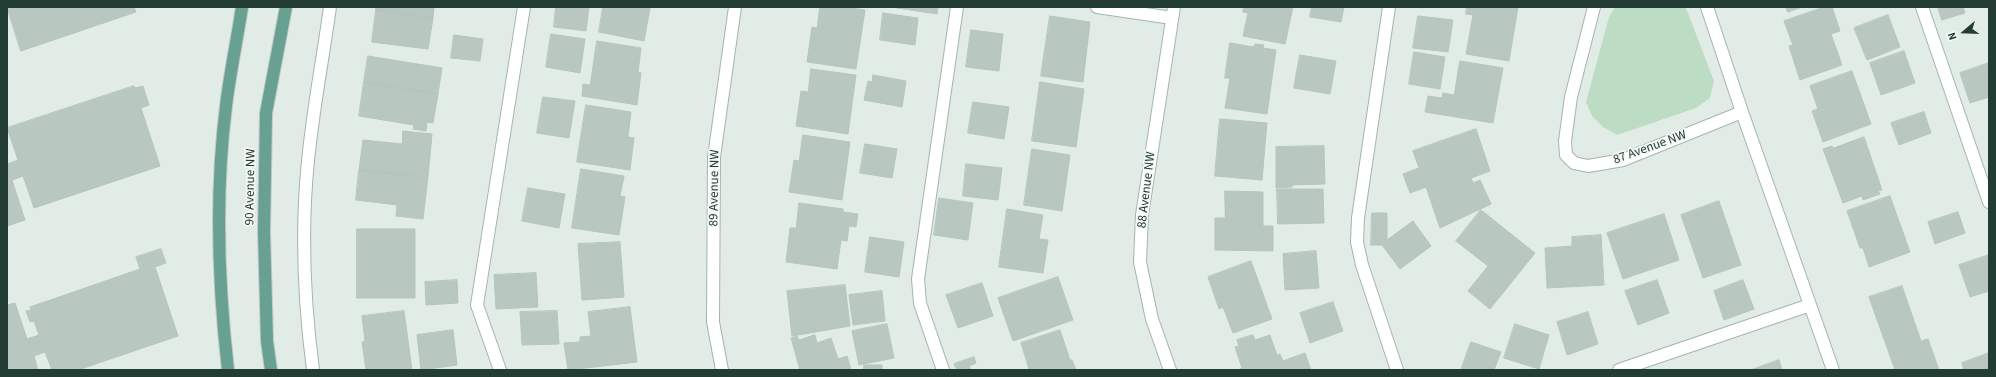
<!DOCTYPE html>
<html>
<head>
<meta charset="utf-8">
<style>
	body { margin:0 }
	#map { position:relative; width:1996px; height:377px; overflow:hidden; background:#e2ece7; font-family:"Source Sans 3",sans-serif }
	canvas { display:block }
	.frame { position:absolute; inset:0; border:8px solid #233d35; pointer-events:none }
	.north { position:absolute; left:1944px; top:12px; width:40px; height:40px; -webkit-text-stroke:3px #f3f9f5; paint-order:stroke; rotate:251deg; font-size:11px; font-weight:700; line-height:16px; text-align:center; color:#233d35 }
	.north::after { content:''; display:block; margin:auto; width:14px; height:18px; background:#233d35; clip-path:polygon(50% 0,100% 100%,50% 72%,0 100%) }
</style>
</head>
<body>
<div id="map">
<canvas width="1996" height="377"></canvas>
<div class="frame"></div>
<div class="north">N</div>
</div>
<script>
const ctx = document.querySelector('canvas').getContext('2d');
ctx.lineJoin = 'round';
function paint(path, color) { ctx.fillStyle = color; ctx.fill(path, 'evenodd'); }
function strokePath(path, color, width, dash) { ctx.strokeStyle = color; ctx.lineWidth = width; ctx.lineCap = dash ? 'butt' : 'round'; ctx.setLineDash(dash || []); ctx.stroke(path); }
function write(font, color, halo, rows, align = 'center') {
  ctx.font = font + ' "Source Sans 3",sans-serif'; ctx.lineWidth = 3.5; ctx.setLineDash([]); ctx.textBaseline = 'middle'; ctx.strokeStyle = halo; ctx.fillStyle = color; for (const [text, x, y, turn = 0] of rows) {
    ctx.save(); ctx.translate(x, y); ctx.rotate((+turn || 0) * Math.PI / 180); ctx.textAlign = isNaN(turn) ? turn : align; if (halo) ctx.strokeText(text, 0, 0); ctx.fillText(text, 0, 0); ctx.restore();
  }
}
paint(new Path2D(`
	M1615 7 1686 8 1714 81 1710 98 1696 108 1617 135 1603 127 1592 116 1586 102 1609 17Z`), '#bcddc4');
const building = new Path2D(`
	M7 7H134L136 12 21 51Z
	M376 7H434L433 18 376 10Z
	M556 7H589L586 31 554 27Z
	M603 7 650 8 644 41 599 32Z
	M820 7H843L865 10 856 69 807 62 812 27 817 28Z
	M897 7H938L937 14 897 8Z
	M1244 7H1293L1285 44 1243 36 1248 13 1243 12Z
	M1312 7H1344L1341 22 1310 17Z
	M1467 7H1518L1509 61 1466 54 1473 15 1466 14Z
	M1786 7H1802L1788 12Z
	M1825 7H1832L1840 31 1831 34 1842 65 1800 80 1789 46 1793 45 1784 21Z
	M1938 7H1963L1965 13 1942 20Z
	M376 10 433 18 428 49 372 42Z
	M883 13 918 18 915 45 880 40Z
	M1888 15 1900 47 1867 60 1854 28Z
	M1050 16 1090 22 1083 82 1041 76Z
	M1418 16 1453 20 1448 52 1413 48Z
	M971 30 1003 34 999 71 966 67Z
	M551 34 585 39 580 73 546 67Z
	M454 35 483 39 480 61 451 58Z
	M597 41 641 48 638 72 641 73 637 105 582 96 583 84 590 85Z
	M1230 43 1254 47 1255 44 1264 45 1263 48 1276 50 1267 114 1225 108 1230 78H1225Z
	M1904 51 1915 83 1881 95 1870 63Z
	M1414 52 1445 57 1440 89 1409 84Z
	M1300 55 1336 61 1330 94 1294 88Z
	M368 56 442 68 438 94 364 82Z
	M1460 61 1503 68 1493 123 1425 112 1428 96 1442 98 1443 93 1454 95Z
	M1989 63V97L1970 103 1960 73Z
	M811 69 856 75 848 134 796 126 801 91 808 92Z
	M1852 71 1871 124 1823 142 1812 111 1818 109 1810 86Z
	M873 75 906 81 902 107 864 100 868 81 872 82Z
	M364 82 438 94 433 123 427 122 426 131 413 129 414 125 359 116Z
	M1040 82 1084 89 1076 147 1032 141Z
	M134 86 135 88 143 86 149 105 141 108 160 166 34 208 23 176 12 180 25 220 7 226V164L18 160 7 128Z
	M543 97 575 101 569 138 537 133Z
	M973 102 1009 107 1004 139 968 133Z
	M586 105 631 112 628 137 634 138 630 170 577 162Z
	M1924 112 1931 133 1899 145 1891 123Z
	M1220 119 1267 123 1262 180 1215 176Z
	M1476 129 1490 171 1471 178 1473 183 1480 180 1491 204 1440 228 1426 187 1410 193 1403 174 1419 168 1413 151Z
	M403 131 432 134 428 177 359 170 363 140 402 144Z
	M803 135 850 142 842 200 789 192 794 160 799 161Z
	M1864 137 1882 190 1878 191 1880 194 1863 200 1862 196 1843 203 1823 149 1832 146 1833 148Z
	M865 144 897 149 892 178 860 173Z
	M1324 146 1325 184 1292 185V187L1276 188V147Z
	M1032 149 1070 155 1062 211 1024 205Z
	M966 164 1002 168 998 200 963 196Z
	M581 169 624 176 620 196 625 197 619 235 572 228Z
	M359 170 428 177 423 219 396 216 397 205 356 200Z
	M528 188 565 194 559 228 522 221Z
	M1277 189H1323L1324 223 1278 224Z
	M1225 191 1263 192V226H1273V251L1215 250V218H1225Z
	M1890 196 1910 252 1869 267 1863 248H1860L1847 211Z
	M939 198 973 203 968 240 934 235Z
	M1719 201 1741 265 1703 278 1681 215Z
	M799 203 843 209V212L858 214 856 227 849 226 847 241 841 240 837 269 786 262 790 228H796Z
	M1007 209 1043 215 1039 239 1048 240 1043 273 999 267Z
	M1481 210 1535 253 1490 309 1468 291 1488 266 1456 241Z
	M1958 212 1965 233 1935 244 1928 222Z
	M1372 213H1387V240L1413 221 1431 246 1400 269 1382 245H1371Z
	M1664 214 1679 260 1623 279 1607 233Z
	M357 229H415V262H357Z
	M1601 235 1604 285 1547 288 1545 248 1572 246V237Z
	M870 237 904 242 899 277 865 272Z
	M620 242 624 297 582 300 578 244Z
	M161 249 166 263 155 267 178 336 78 370H52L45 352 34 356 38 370H7V305L15 303 27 339 39 335 34 321 30 322 26 311 31 310 30 307 140 269 136 257Z
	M1316 251 1319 288 1285 290 1283 254Z
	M1989 255V291L1970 297 1959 265Z
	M1251 261 1272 319 1233 333 1223 307 1219 309 1208 277Z
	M357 262H415V298H357Z
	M536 273 538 307 496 309 494 275Z
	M1058 277 1073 320 1013 341 998 298Z
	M457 280 458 303 426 305 425 282Z
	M1657 280 1669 313 1638 325 1625 291Z
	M1743 280 1754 309 1724 320 1714 291Z
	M982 283 993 316 958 328 946 295Z
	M845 285 850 326 792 336 787 291Z
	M1902 286 1921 341 1928 339 1939 370H1895L1869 297Z
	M882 291 885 321 853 325 849 295Z
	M1333 302 1343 331 1310 343 1300 313Z
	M630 307 637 362 568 370 564 343 580 342V337L591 336 588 312Z
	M404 311 412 370H366L362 342 365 341 362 316Z
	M557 311 559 344 522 345 520 312Z
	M1588 312 1598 344 1567 355 1557 322Z
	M887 324 894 358 859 365 852 331Z
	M1515 324 1549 335 1539 369 1504 358Z
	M453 330 457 365 421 370 417 335Z
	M1060 330 1070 360H1072L1076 370H1027L1029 369 1021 343Z
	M815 335 817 343 831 338 838 359 847 356 851 370H800L791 338 797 336 799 340Z
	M1253 335 1255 340 1270 335 1277 355 1280 354 1283 361 1305 353 1311 370H1239L1242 368 1235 347 1239 346 1237 340Z
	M1471 342 1501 352 1494 370H1461Z
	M1989 353V370H1964L1962 363Z
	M974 357 976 363 969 366 971 370H957L954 364Z
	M1779 360 1782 370H1751Z
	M864 365H882V370H864Z`);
paint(building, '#b8c7c0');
strokePath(building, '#b5c5be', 1);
const minor = new Path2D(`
	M1097 7 1172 18
	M1389 7 1358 218 1357 242 1362 265 1397 370
	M1594 7 1571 97 1565 141 1566 155 1574 163 1588 166 1623 160 1742 112
	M1707 7 1742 112 1833 370
	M1922 7 1989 202
	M313 370C304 301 301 229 308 161 313 109 323 58 330 7
	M500 370 477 305 524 7
	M722 370 713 322 714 157 735 7
	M943 370 920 303 918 279 957 7
	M1170 370 1152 319 1140 262 1142 215 1174 7
	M1619 370 1810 305`);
const major = new Path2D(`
	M228 370C218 283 215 193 226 106 230 73 237 40 242 7
	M271 370 267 341 264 232 266 113 286 7`);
strokePath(minor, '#a5b4ae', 14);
strokePath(major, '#c1c9c6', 14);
strokePath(minor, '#fff', 12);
strokePath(major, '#68a091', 12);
write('13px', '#233d35', '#f3f9f5', [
	["87 Avenue NW",1650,148,-20],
	["90 Avenue NW",251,187,-89],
	["89 Avenue NW",715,188,-89],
	["88 Avenue NW",1147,190,-83]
]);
</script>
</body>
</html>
